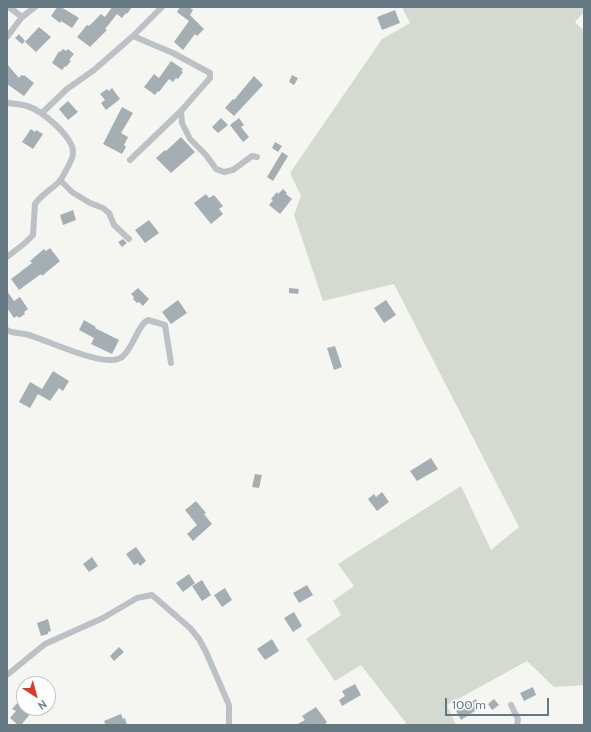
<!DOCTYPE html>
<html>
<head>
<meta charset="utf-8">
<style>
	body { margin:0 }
	#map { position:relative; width:591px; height:732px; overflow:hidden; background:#f5f5f1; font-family:Cabin,sans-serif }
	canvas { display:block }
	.frame { position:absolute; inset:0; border:8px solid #657982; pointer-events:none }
	.north { position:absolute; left:16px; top:676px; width:40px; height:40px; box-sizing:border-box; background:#fff; border:1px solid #c1c9cd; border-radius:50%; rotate:144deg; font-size:11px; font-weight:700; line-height:16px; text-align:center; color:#657982 }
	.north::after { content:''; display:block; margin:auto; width:14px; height:18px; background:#e03927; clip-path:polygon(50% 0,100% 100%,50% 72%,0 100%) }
	.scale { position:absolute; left:445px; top:698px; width:104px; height:18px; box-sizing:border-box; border:2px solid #657982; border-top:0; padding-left:5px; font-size:12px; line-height:14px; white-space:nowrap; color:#657982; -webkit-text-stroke:3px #fff; paint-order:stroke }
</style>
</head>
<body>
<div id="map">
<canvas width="591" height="732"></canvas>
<div class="frame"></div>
<div class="north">N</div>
<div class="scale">100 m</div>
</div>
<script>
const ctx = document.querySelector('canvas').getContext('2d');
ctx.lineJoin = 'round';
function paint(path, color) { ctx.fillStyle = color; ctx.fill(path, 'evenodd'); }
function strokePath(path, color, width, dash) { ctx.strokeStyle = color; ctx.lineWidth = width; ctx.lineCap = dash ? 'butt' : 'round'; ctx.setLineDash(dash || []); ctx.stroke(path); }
paint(new Path2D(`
	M402 7H584V12L575 22 584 31V685L554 687 527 661 447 705 456 725H403L406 723 361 665 335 681 306 639 341 615 333 601 354 586 338 564 461 486 491 550 519 527 394 284 323 301 294 215 301 196 290 173 382 39 410 23Z`), '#d5dad1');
paint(new Path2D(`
	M57 7H61L79 18 72 28 61 21 60 23 51 16Z
	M112 7H132L127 14 126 13 122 18 117 14 105 29 107 30 90 47 77 37 87 25 89 26 101 14 105 17Z
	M180 7H189L193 10 190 15 204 29 197 36 195 34 183 50 174 42 189 21 177 12Z
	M395 10 400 23 382 30 377 17Z
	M39 27 51 37 36 52 25 42Z
	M19 34 25 41 22 44 15 38Z
	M63 49 66 51 68 49 74 54 69 60 71 61 66 67 65 66 62 70 52 63 59 51 60 52Z
	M171 61 183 69 181 71 183 72 178 79 176 78 173 82 169 79 159 92 158 91 155 95 144 87 154 74 159 78Z
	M7 64 19 78 21 75 23 76 24 75 34 83 24 96 7 84Z
	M292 75 298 78 294 85 289 82Z
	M254 76 263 85 234 116 225 108 233 99 234 100Z
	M112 88 120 99 106 110 101 103 105 100 100 94 107 89 109 91Z
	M68 101 78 112 68 120 59 109Z
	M122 107 133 113 121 133 128 137 124 145 126 147 122 154 103 144Z
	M221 118 228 125 218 133 212 127Z
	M239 118 244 125 241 127 249 137 243 142 230 125Z
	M31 129 35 132 36 130 43 134 33 149 22 142Z
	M181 137 195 152 171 173 156 158 165 150 166 151Z
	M275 142 282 146 278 152 272 148Z
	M282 152 288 156 273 181 267 177Z
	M283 189 287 193 286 194 292 199 280 214 269 205 273 200 271 199 277 192 278 194Z
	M206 194 209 198 214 195 223 206 219 209 223 214 211 224 194 203Z
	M73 210 76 220 63 225 60 215Z
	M149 220 159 233 145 243 135 230Z
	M123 239 127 243 122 247 118 242Z
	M50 248 60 261 42 276 41 274 19 290 11 279 32 263 30 261 44 249 46 251Z
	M138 288 149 299 143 306 139 302 137 303 133 299 134 297 131 294Z
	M289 288 299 289 298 294 289 293Z
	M7 291 14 301 20 297 28 309 24 312 25 314 19 318 17 316 14 318 7 308Z
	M178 300 187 313 171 324 162 312Z
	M386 300 396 315 384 323 374 308Z
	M84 320 96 327 95 328 119 340 112 354 91 344 94 338 79 330Z
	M335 346 342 367 334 370 327 348Z
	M53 371 69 381 63 391 59 388 50 401 38 394 30 408 19 402 30 382 42 389Z
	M431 458 438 469 417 481 410 471Z
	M255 474 262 475 259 488 252 487Z
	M382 492 389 502 377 511 368 499 374 494 376 497Z
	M196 501 206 513 204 514 212 524 193 541 187 534 197 525 185 510Z
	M136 547 146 561 140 566 138 563 134 565 126 554Z
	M92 557 98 566 89 572 83 564Z
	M189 574 195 583 183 592 176 583Z
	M202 580 211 595 202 601 192 586Z
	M307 585 313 595 299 603 293 593Z
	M225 588 232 600 222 607 214 595Z
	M294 612 302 626 293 632 284 618Z
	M48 619 51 631 48 632V634L41 636 37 623Z
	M272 639 279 651 265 660 257 649Z
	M119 647 124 652 114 661 110 656Z
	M355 684 361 695 342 706 339 700 345 696 342 691Z
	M533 687 536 695 524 701 520 693Z
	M476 699 481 707 461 720 456 711Z
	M494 699 499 705 492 710 488 704Z
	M19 701 24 705V708H27L32 712 21 725H18L10 718 16 711 12 709Z
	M316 707 327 722 324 725H296L305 720 302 716Z
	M121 714 123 719 125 718 127 725H106L104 721Z`), '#a5afb3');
strokePath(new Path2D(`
	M22 17 35 7
	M7 37 22 17 9 7
	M7 102 8 103C14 104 21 104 27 106 41 110 74 137 73 153 73 159 63 176 60 181 52 189 41 195 35 204L33 235 25 243 7 257
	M181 111 182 123 190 139 206 155 216 169 224 172 233 170 252 156 257 157
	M42 113 67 89 94 70 133 36 162 7
	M130 160 181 111 210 78V73L173 53 133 36
	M60 180 72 192 90 203 103 208 109 213 114 225 129 239
	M7 330C13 334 18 332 25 334 44 338 106 370 122 357 133 349 138 324 148 320L165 325 171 363
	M7 675 45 644 103 618 137 598 152 595 190 628 199 639 206 652 229 705V725
	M511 705 518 719 517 725`), '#bbc1c4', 6);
</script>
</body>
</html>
